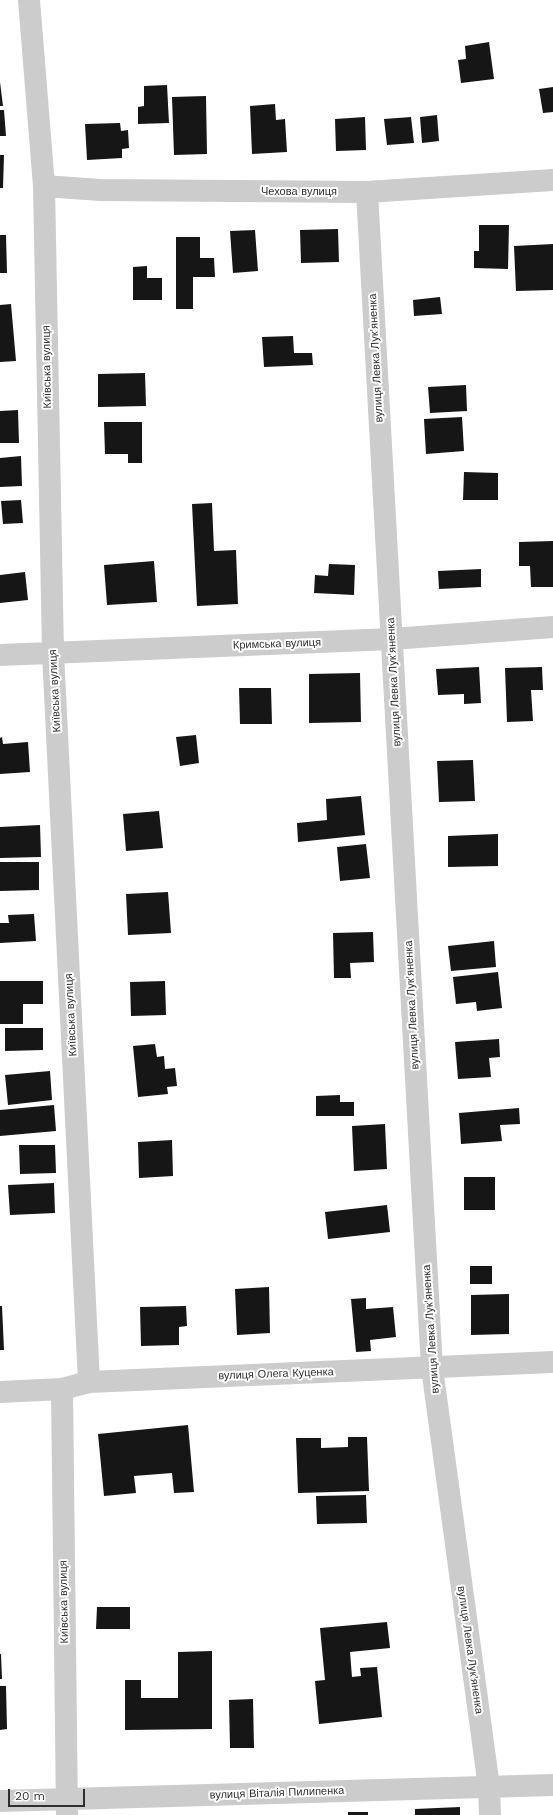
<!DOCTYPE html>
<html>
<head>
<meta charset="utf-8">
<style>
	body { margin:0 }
	#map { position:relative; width:553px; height:1815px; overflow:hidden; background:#fff; font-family:"Work Sans",sans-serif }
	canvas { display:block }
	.scale { position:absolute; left:8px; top:1789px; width:77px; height:18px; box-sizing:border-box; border:2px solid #2f2f2f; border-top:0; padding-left:5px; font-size:12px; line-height:14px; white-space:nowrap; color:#2f2f2f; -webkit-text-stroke:3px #fff; paint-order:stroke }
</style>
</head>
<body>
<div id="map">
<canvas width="553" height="1815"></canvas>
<div class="scale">20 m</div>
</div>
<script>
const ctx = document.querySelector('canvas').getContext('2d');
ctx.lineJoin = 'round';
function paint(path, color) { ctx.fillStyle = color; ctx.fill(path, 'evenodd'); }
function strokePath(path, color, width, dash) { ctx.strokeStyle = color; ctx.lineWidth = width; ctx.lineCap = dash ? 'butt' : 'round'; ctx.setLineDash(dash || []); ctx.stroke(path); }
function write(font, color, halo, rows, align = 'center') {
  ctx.font = font + ' "Work Sans",sans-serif'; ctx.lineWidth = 4; ctx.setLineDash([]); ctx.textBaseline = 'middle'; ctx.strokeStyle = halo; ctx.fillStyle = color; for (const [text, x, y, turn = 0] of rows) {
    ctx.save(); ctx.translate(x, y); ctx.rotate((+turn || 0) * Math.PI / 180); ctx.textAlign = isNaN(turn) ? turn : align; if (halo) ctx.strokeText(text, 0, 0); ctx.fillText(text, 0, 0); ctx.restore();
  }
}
paint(new Path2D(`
	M489 42 494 79 461 83 458 60 466 59 465 46Z
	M0 82 3 106H0Z
	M167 85 169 123 138 124V107L144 106V86Z
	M553 87V112L543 113 539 89Z
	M206 96 207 154 174 155 172 97Z
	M275 104 276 120 285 119 287 152 252 154 250 106Z
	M0 110H4L6 136H0Z
	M437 115 439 141 422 143 420 117Z
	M365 117 366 150 336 151 335 119Z
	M411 117 414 143 387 145 384 119Z
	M120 123 121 131 128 130 129 148 122 149V158L87 160 85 124Z
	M0 155H4L3 188H0Z
	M479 225H509L508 269 474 268V251H479Z
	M338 229 339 262 301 263 300 230Z
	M255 230 258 271 233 273 230 231Z
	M0 235H6L7 273H0Z
	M176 237H200V258H214L215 277H193V309H176Z
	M553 244V290L516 291 514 246Z
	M147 266V278H162V300H133V267Z
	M440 297 442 314 414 316 413 300Z
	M11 304 16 361 0 362V305Z
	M293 336 294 353H312L313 365 264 367 262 337Z
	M145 373 146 406 98 407V374Z
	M466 385 467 411 430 413 428 387Z
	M18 410 19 443H0V411Z
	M462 417 464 451 426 454 424 419Z
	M104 422H142V463H128V454H105Z
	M21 456 22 486 0 487V458Z
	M464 472 498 473V500H463Z
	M21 500 23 523 3 524 1 501Z
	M212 503 214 551 236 550 238 604 197 606 192 504Z
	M553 541V587H531L530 566H519V542Z
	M154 561 157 602 107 605 104 565Z
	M329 564 355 565 354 595 314 593 315 575 328 576Z
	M481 569V587L439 589 438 571Z
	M25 572 28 600 0 603V575Z
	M479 667 481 703 464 704V694L438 695 436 669Z
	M542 667 543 690H531L533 721 507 722 505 668Z
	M360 673 361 722 309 723V674Z
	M239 688H271L272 724H240Z
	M196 735 199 763 180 766 176 737Z
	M2 737 3 744 28 742 30 772 0 774V738Z
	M473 760 475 801 439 802 437 761Z
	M361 796 365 835 298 842 297 823 327 820 326 799Z
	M159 811 163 848 126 851 123 814Z
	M40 825 41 857 0 858V827Z
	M498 834V866L448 867V836Z
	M366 844 370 878 340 881 337 847Z
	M0 862H39V890L0 891Z
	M168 892 171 933 128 935 126 894Z
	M34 914 36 941 0 943V923H9L8 915Z
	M373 932 374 962 350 963 351 978H334L333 933Z
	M494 941 496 967 451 971 448 946Z
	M498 972 502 1008 477 1011 476 1002 456 1004 453 977Z
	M0 981H43V1004H23V1024H0Z
	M165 981 166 1015 131 1016 130 982Z
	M5 1028H43V1050L5 1051Z
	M499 1039 500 1057 489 1058 491 1077 458 1079 455 1042Z
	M155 1044 157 1057 164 1056 165 1069 175 1068 177 1086 167 1087 168 1094 138 1097 133 1046Z
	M50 1071 52 1100 8 1105 5 1075Z
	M340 1095V1102H354V1116H316V1096Z
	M54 1105 56 1131 0 1136V1110Z
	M519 1108 520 1124 500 1125 502 1141 461 1144 459 1113Z
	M385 1124 387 1169 354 1171 352 1126Z
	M172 1140 173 1176 139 1178 138 1142Z
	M19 1145H55L56 1173 20 1174Z
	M464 1177H495V1210H464Z
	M54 1183 55 1213 10 1215 8 1185Z
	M387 1205 390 1232 328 1239 325 1212Z
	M470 1266H492V1284H470Z
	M269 1287 270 1333 237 1335 235 1289Z
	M509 1294V1334L471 1335V1295Z
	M366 1298V1309L393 1307 396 1337 370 1340 371 1351 356 1352 351 1299Z
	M0 1306H2L4 1350H0Z
	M186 1306 187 1326 179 1327V1345L141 1346 140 1307Z
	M188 1425 194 1492 174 1493 172 1473 134 1476 136 1493 104 1496 98 1434Z
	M348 1437H367L369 1491 298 1493 296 1438H321V1448L348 1447Z
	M366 1495 367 1523 317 1524 316 1496Z
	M97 1607H130V1629H96Z
	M387 1622 390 1648 350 1652 352 1677 361 1676 360 1668 377 1667 382 1717 319 1724 315 1681 325 1680 320 1628Z
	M212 1651V1729L125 1730V1680H141V1698H178V1652Z
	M0 1654H1L2 1679H0Z
	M0 1686H6L7 1729 0 1730Z
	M253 1699 254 1748H230L229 1700Z
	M460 1807V1815H415V1809Z
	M348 1812H368V1815H348Z`), '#161616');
strokePath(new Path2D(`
	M29 0 44 186 53 653 89 1382
	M44 186 100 190 367 192 553 180
	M367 192 432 1368 489 1787 490 1815
	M0 655 392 639 553 627
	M62 1389 67 1815
	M0 1392 62 1389 89 1382 553 1362
	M0 1801 553 1785`), '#ccc', 22);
write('11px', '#2f2f2f', '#fff', [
	["Чехова вулиця",299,192],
	["вулиця Левка Лук'яненка",376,358,-93],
	["Київська вулиця",47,367,-91],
	["Кримська вулиця",277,644,-2],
	["вулиця Левка Лук'яненка",394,682,-93],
	["Київська вулиця",55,691,-93],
	["вулиця Левка Лук'яненка",412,1005,-93],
	["Київська вулиця",71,1015,-93],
	["вулиця Левка Лук'яненка",431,1329,-94],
	["вулиця Олега Куценка",276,1374,-2],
	["Київська вулиця",64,1602,-91],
	["вулиця Левка Лук'яненка",470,1650,82],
	["вулиця Віталія Пилипенка",277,1793,-2]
]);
</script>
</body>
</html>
